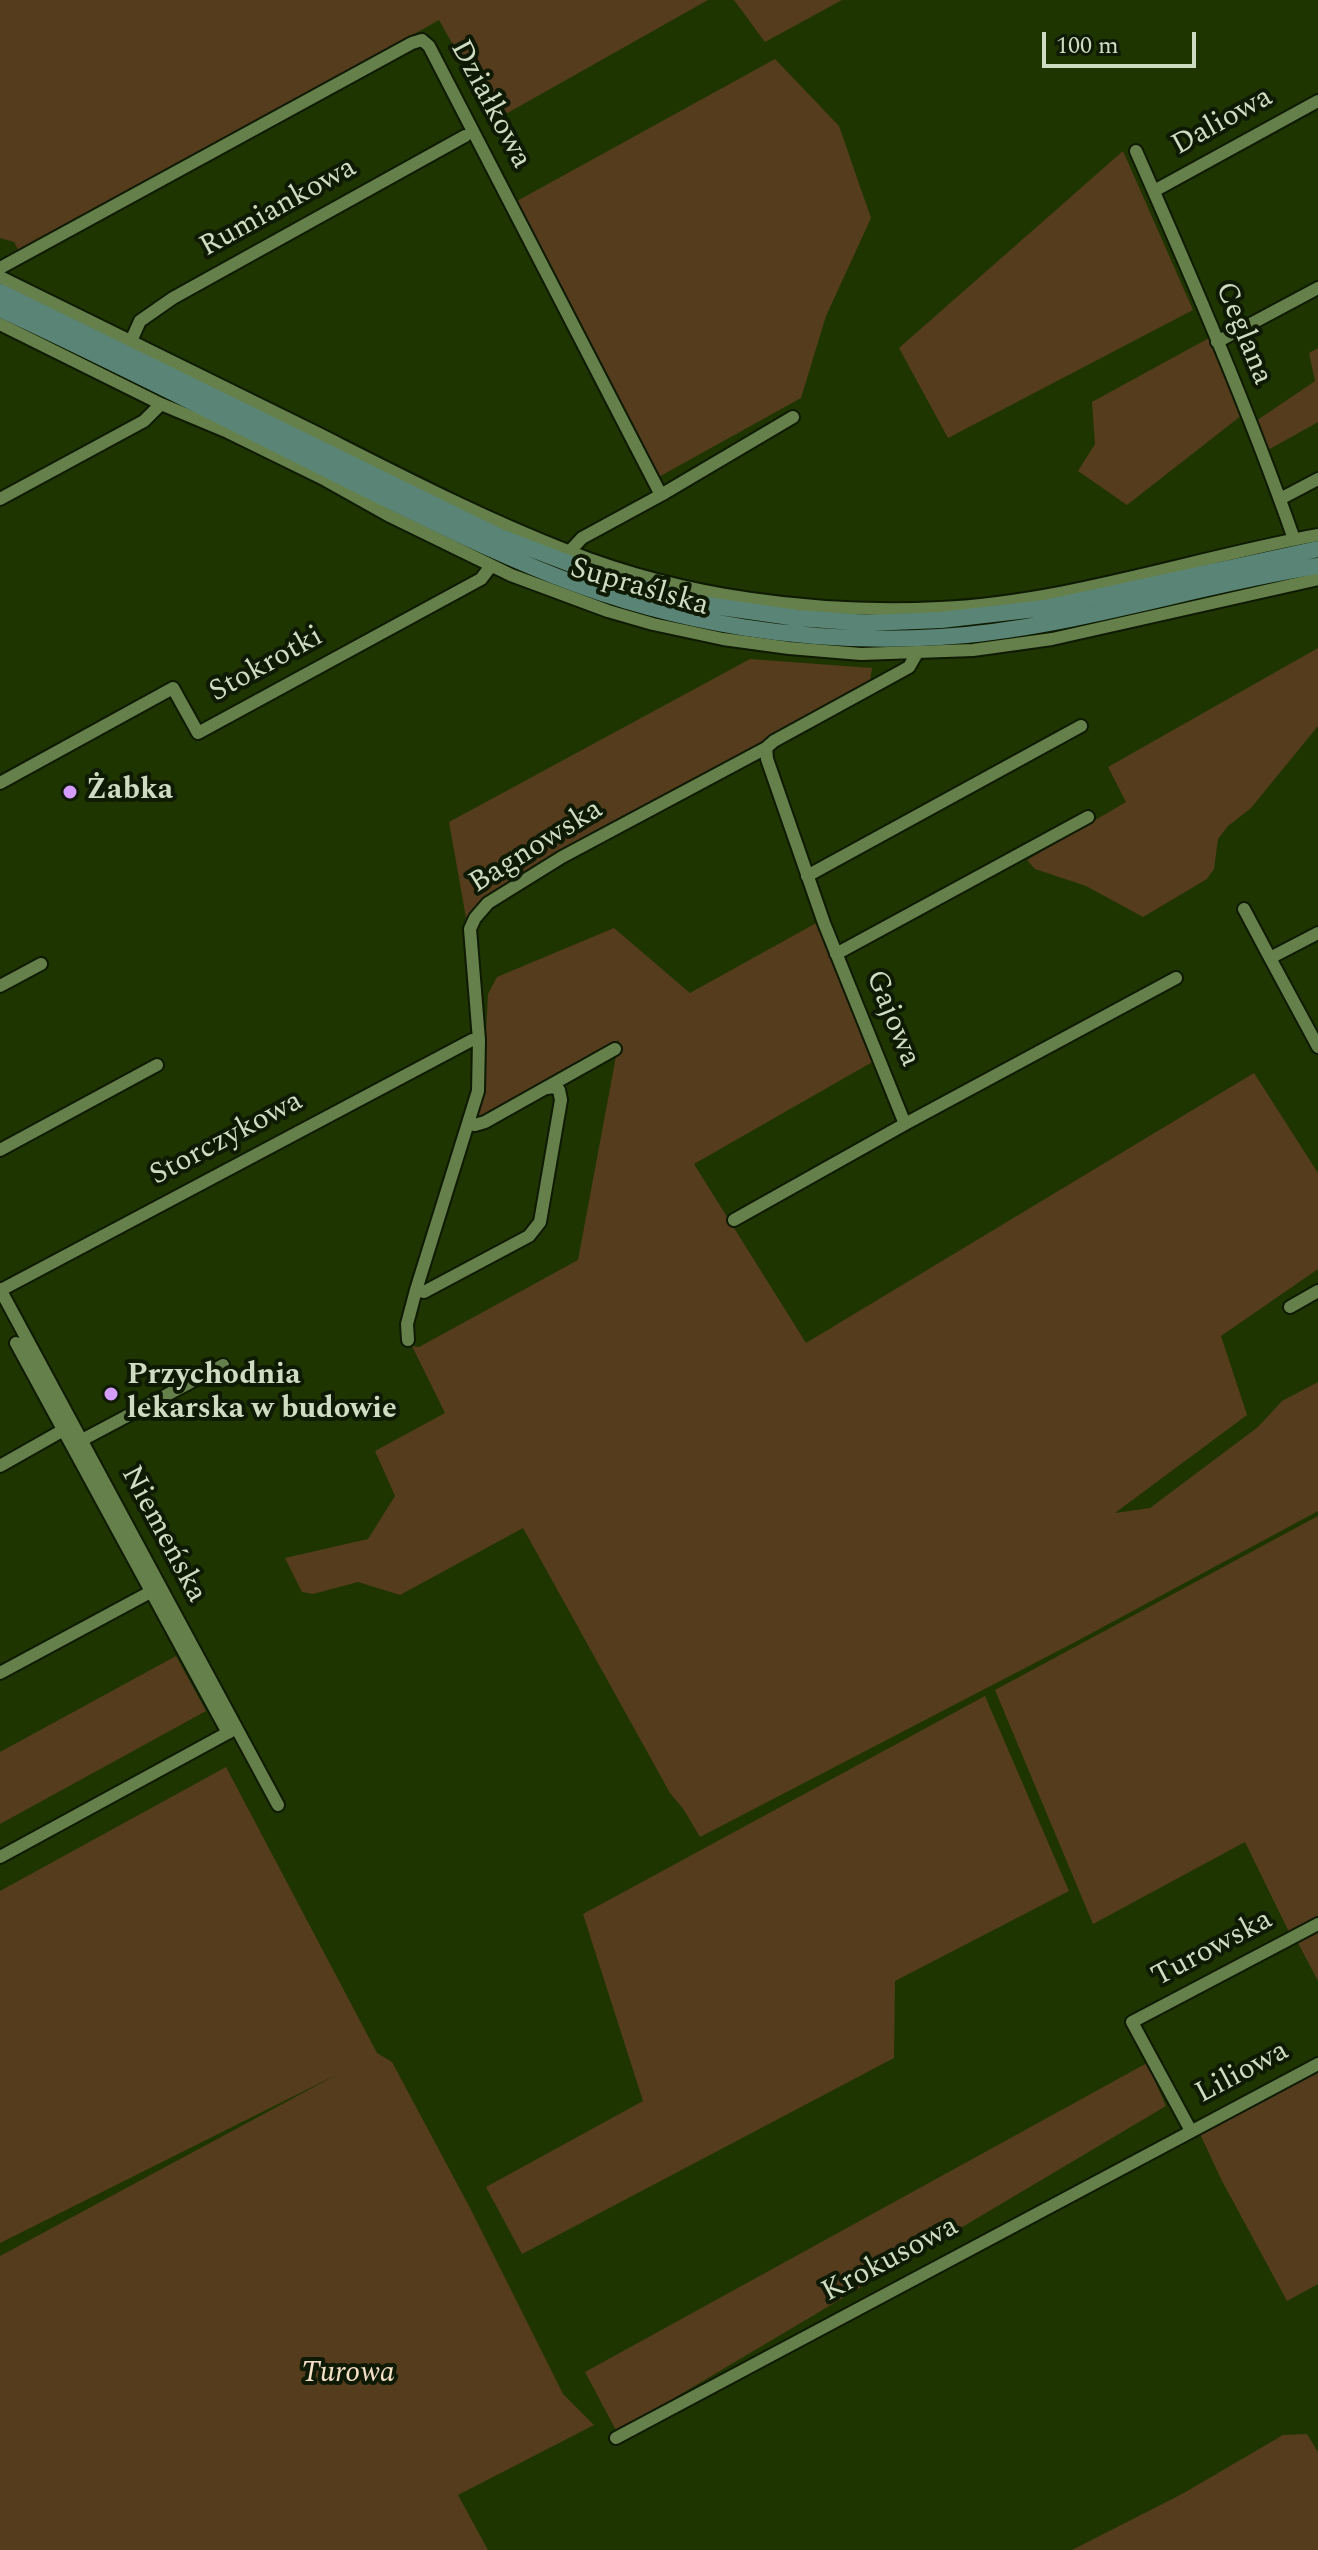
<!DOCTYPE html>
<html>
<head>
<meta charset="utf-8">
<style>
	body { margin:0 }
	#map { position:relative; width:1318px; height:2550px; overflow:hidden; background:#1f3500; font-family:Spectral,serif }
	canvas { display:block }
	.scale { position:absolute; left:1042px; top:32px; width:154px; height:36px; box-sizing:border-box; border:4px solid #ceddc1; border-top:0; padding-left:10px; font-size:24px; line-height:28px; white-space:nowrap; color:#ceddc1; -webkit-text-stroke:6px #0f1a05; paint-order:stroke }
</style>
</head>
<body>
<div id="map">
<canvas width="1318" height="2550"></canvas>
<div class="scale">100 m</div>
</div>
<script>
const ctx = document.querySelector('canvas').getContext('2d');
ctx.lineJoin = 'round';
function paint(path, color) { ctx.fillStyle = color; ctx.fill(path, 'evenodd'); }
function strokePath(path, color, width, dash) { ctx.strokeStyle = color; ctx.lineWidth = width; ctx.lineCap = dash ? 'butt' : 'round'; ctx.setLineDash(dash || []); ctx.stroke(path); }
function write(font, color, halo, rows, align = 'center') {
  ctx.font = font + ' Spectral,serif'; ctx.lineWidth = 8; ctx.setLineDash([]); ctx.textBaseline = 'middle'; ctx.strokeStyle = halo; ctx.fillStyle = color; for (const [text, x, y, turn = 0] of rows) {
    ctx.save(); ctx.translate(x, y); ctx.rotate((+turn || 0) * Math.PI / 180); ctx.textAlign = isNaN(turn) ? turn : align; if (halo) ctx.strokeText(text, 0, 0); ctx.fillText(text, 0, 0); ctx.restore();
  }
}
paint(new Path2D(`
	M0 0H708L495 120 439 20 279 110 19 251 14 242 0 238Z
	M734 0H842L765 42Z
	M775 59 839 126 871 218 826 316 801 398 655 479 517 201Z
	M1123 151 1193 310 948 438 899 348Z
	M1209 338 1242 415 1127 505 1078 471 1095 444 1092 402Z
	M1318 348V422L1268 450 1256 421 1315 381 1309 353Z
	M1318 648V726L1251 808 1228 826 1218 839 1214 869 1207 879 1143 917 1086 886 1035 869 1027 860 1126 802 1108 767Z
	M750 659 872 668 870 682 483 905 466 918 449 822Z
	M818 922 874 1061 694 1164 806 1343 1254 1073 1318 1173V1269L1221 1336 1247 1415 1115 1513 1150 1508 1258 1427 1282 1401 1318 1382V1511L1077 1641 700 1837 684 1810 670 1793 523 1528 400 1595 358 1582 313 1594 302 1592 285 1558 368 1539 395 1496 375 1451 445 1413 412 1346 419 1347 578 1260 619 1040 473 1122 483 1090 488 994 497 977 614 928 690 993Z
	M1318 1516V1917L1289 1932 1245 1842 1093 1924 995 1690Z
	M176 1656 206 1711 0 1824V1752Z
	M985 1696 1069 1891 895 1981 894 2058 522 2254 486 2187 643 2101 583 1914Z
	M226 1767 377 2053 392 2062 470 2208 563 2394 594 2425 458 2495 488 2550H0V2256L338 2074 0 2243V1891Z
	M1318 1932V1981L1298 1943Z
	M1147 2063 1166 2106 617 2432 585 2372Z
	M1318 2070V2284L1287 2301 1222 2181 1200 2134Z
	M1307 2434 1318 2452V2550H1072L1182 2494 1283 2435Z`), '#543c1d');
const street = new Path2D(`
	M1136 151C1192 278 1248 408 1294 539
	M1154 191 1318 101
	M0 268 412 43 422 40 429 46 661 495
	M0 277C107 329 214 382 321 435 402 476 483 518 568 551 684 597 816 614 940 608 1068 602 1192 558 1318 535
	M0 324 161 404 228 432 322 478 388 515 511 575 608 611 653 624 723 639 789 648 861 654 973 650 1052 639 1318 579
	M131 341 140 321 173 298 465 136
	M1217 342 1318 288
	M0 499 144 421 161 404
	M1280 499 1318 479
	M569 552 582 538 661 495 793 417
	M0 783 173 688 198 733 481 579 491 566
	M807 876 1081 726
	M1244 909 1270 958
	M1318 933 1270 958 1318 1047
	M836 954 1088 817
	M0 986 41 964
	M469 1124 475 1125 485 1122 615 1049
	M905 1124 1176 978
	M0 1150 157 1065
	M734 1220 905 1124 824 923 767 759 766 748
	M0 1289 278 1805
	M1 1290 472 1040H479
	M416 1290 424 1292 529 1236 540 1222 561 1100 559 1090 554 1087 547 1088
	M1290 1307 1318 1291
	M408 1340 407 1324 416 1290 478 1091 479 1040 470 929 475 918 488 903 562 857 766 748 774 741 900 672 909 667 917 653
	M16 1343 228 1733
	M82 1440 223 1365
	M0 1466 67 1428
	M0 1673 156 1589
	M0 1857 233 1730
	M1191 2131 1132 2022 1318 1924
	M616 2438 1318 2064`);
const secondary = new Path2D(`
	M0 292 500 537 613 580 707 605 797 618 867 623 941 620 1045 608 1318 549
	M0 309C117 363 231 422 346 479 415 513 484 548 555 576 677 624 809 645 940 637 1069 629 1191 586 1318 566`);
strokePath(street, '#0e1a01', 16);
strokePath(secondary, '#0e1a01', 20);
strokePath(street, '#65804a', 12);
strokePath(secondary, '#5a8576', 16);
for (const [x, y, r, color] of [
	[70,792,8,"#d49cfb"],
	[111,1394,8,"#d49cfb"]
]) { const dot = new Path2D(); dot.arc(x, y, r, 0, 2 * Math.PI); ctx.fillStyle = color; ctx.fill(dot); strokePath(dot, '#0f1a05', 3); }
write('30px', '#ceddc1', '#0f1a05', [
	["Działkowa",489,105,62],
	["Daliowa",1223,123,-29],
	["Rumiankowa",279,209,-29],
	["Ceglana",1242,334,68],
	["Supraślska",639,589,16],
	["Stokrotki",267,666,-29],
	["Bagnowska",537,848,-32],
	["Gajowa",891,1019,68],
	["Storczykowa",227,1140,-28],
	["Niemeńska",162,1535,62],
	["Turowska",1213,1950,-28],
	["Liliowa",1243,2074,-28],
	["Krokusowa",891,2261,-28]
]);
write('bold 30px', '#ceddc1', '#0f1a05', [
	["Żabka",86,792],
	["Przychodnia",127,1377],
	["lekarska w budowie",127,1411]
], 'left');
write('italic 30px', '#f4dfc7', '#0f1a05', [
	["Turowa",348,2375]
]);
</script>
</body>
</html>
